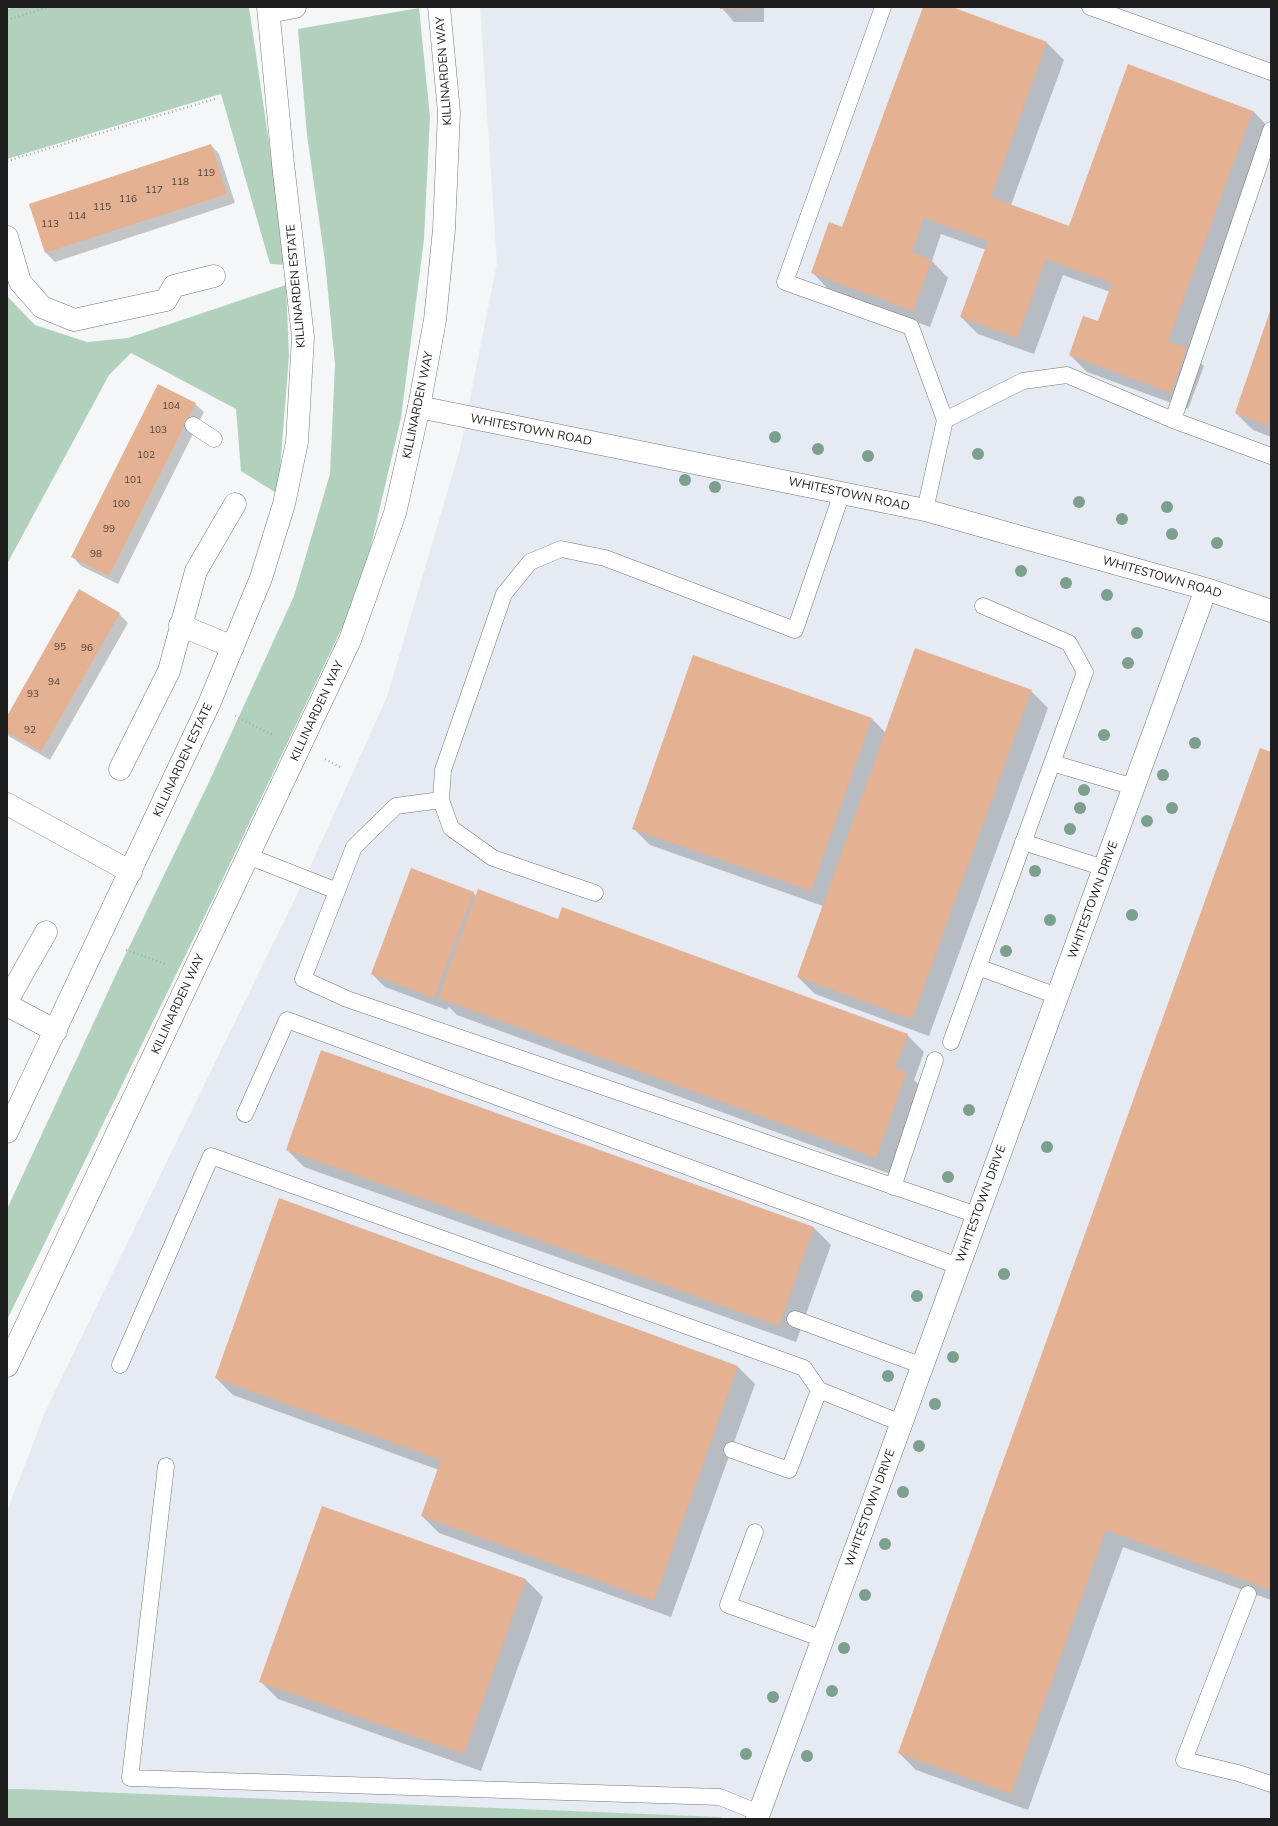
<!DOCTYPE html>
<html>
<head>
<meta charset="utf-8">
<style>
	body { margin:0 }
	#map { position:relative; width:1278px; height:1826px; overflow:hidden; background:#f4f6f8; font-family:Mulish,sans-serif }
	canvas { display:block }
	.frame { position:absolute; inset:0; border:8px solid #1e1e1f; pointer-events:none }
</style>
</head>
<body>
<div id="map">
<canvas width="1278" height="1826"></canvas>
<div class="frame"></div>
</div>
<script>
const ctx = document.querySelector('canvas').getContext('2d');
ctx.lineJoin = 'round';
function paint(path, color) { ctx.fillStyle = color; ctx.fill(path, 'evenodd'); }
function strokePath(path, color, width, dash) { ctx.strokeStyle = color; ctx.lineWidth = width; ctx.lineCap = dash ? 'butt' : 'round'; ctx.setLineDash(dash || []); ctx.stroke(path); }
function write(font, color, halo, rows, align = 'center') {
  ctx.font = font + ' Mulish,sans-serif'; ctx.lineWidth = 3; ctx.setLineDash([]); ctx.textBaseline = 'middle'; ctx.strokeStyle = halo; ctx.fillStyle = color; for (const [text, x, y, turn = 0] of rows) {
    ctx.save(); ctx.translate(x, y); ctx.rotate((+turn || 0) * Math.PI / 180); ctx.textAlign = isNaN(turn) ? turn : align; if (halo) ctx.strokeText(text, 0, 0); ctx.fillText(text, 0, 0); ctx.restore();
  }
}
paint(new Path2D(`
	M480 7H1271V1819H720V1817L7 1789V1511L46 1410 305 878 387 697 460 449 497 263Z`), '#e5eaf3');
paint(new Path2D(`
	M15 7H249L287 265 270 264 221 94 7 159V9Z
	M419 8 430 117 424 239 401 418 361 588 215 895 7 1320V1209L119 968 209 782 294 596 330 474 335 364 325 261 307 135 298 29Z
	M286 285 289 356 278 494 241 471 236 409 131 353 109 375 7 564V296L35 325 87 342 128 338Z
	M7 1789H21L721 1817 720 1819H7Z`), '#b2d1bc');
paint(new Path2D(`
	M721 7H764V22H734Z
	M924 7H950L1047 43 1064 60 1011 205 1070 227 1253 111 1270 129 1188 351 1204 366 1188 409 1087 372 1070 355 1099 322 1110 292 1063 275 1034 354 978 334 961 317 986 250 941 234 932 261 948 278 930 327 829 290 812 272 843 228Z
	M211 145 219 154 235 203 55 262 46 253 30 204Z
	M1271 311V437L1253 430 1236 413Z
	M195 404 204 412 118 584 81 566 73 557Z
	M119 614 128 623 50 760 10 737 7 734V718Z
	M1031 691 1048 708 929 1036 815 994 798 977 823 906 650 845 633 828 872 719 886 733Z
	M1271 753V1600L1123 1547 1028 1810 916 1770 899 1753Z
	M473 893 477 896 559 920 907 1035 924 1052 914 1080 924 1090 893 1175 457 1015 449 1007 447 1010 385 987 372 974Z
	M287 1150 814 1228 831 1245 796 1342 304 1167Z
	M280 1200 738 1367 755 1384 671 1617 439 1533 422 1516 439 1470 233 1395 216 1378Z
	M323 1507 526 1580 543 1597 481 1771 278 1699 261 1682Z`), '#0003');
paint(new Path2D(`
	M720 7H751V9H720Z
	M923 7H952L1047 42 991 197 1069 226 1128 64 1253 111 1168 341 1187 348 1171 393 1069 355 1083 316 1098 321 1112 283 1046 259 1017 338 960 317 988 241 924 218 912 252 932 260 913 311 811 273 829 222 842 227Z
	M211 144 227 194 45 253 29 204Z
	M1271 308V427L1235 413Z
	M158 384 196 403 109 576 71 557Z
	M79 589 120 613 41 752 7 732V716Z
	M915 648 1032 690 912 1019 797 977Z
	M693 655 872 718 811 891 632 829Z
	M1260 748 1271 752V1590L1106 1530 1011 1794 898 1753Z
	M411 868 474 892 434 998 371 974Z
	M478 889 558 919 562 907 908 1034 895 1068 907 1072 876 1158 438 998Z
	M321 1050 814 1227 779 1326 286 1150Z
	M279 1198 738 1366 654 1601 421 1516 441 1460 215 1378Z
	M322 1506 526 1579 464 1754 259 1682Z`), '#e4b192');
const service = new Path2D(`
	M883 7 785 282 911 327 945 420 925 510
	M1090 7 1271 72
	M945 420 1023 381 1067 375 1173 420 1271 456
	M1173 420 1271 130
	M193 425 214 439
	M1052 763 1134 787
	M441 800 396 806 354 847 303 979 347 999 977 1215
	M1023 842 1104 868
	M248 856 337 891
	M595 893 493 858 451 828 441 800 443 770 504 594 530 562 561 549 605 558 795 630 842 493
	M978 967 1057 996
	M951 1042 1085 672 1069 643 983 606
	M245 1114 287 1020 958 1266
	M893 1187 935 1060
	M795 1319 923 1366
	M120 1365 211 1156 804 1368 819 1390 901 1423
	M732 1450 789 1470 819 1390
	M166 1466 130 1778 720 1797 759 1813
	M755 1532 728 1605 823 1639
	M1248 1594 1184 1760 1238 1773 1271 1784`);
const minor = new Path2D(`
	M269 12 295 7
	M7 237 20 282 42 307 74 320 166 300 174 286 214 276
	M419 407 925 510 1206 589 1271 611
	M180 625 233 647
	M120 769 169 671 196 571 235 504
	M7 804 131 872
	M7 1001 46 932
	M7 1005 56 1031
	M7 1132 209 704 261 578 284 504 297 442 303 337 283 164 268 7
	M757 1819 1206 589`);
const tertiary = new Path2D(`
	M7 1366 350 640 395 513 419 407 435 320 444 229 449 112 439 7`);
strokePath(service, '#76787a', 17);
strokePath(minor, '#76787a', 23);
strokePath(tertiary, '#76787a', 23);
strokePath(new Path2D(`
	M7 20 49 7
	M7 161 218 98
	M235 716 273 735
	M325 759 342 768
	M126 950 166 964`), '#abacae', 2.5, [1, 3]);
strokePath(service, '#fff', 16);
strokePath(minor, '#fff', 22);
strokePath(tertiary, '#fff', 22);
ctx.fillStyle = '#7d9f8d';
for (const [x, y] of [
	[775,437],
	[818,449],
	[978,454],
	[868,456],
	[685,480],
	[715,487],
	[1079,502],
	[1167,507],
	[1122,519],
	[1172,534],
	[1217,543],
	[1021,571],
	[1066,583],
	[1107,595],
	[1137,633],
	[1128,663],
	[1104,735],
	[1195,743],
	[1163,775],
	[1084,790],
	[1080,808],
	[1172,808],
	[1147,821],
	[1070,829],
	[1035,871],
	[1132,915],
	[1050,920],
	[1006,951],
	[969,1110],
	[1047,1147],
	[948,1177],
	[1004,1274],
	[917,1296],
	[953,1357],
	[888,1376],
	[935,1404],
	[919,1446],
	[903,1492],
	[885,1544],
	[865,1595],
	[844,1648],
	[832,1691],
	[773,1697],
	[746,1754],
	[807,1756]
]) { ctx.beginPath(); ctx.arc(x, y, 6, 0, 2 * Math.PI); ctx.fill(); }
write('10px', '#50433c', null, [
	["119",206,173],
	["118",180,182],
	["117",154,190],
	["116",128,199],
	["115",102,207],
	["114",77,216],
	["113",50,224],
	["104",171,406],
	["103",158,430],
	["102",146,455],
	["101",133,480],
	["100",121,504],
	["99",109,529],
	["98",96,554],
	["95",60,647],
	["96",87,648],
	["94",54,682],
	["93",33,694],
	["92",30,730]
]);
write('12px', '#1e1e1f', '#fff', [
	["KILLINARDEN WAY",444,71,-94],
	["KILLINARDEN ESTATE",296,286,-95],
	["KILLINARDEN WAY",418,405,-78],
	["WHITESTOWN ROAD",531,430,11],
	["WHITESTOWN ROAD",849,494,12],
	["WHITESTOWN ROAD",1162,577,16],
	["KILLINARDEN WAY",317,711,-65],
	["KILLINARDEN ESTATE",183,760,-65],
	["WHITESTOWN DRIVE",1093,900,-70],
	["KILLINARDEN WAY",178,1004,-65],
	["WHITESTOWN DRIVE",981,1204,-70],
	["WHITESTOWN DRIVE",870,1508,-70]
]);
</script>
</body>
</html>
